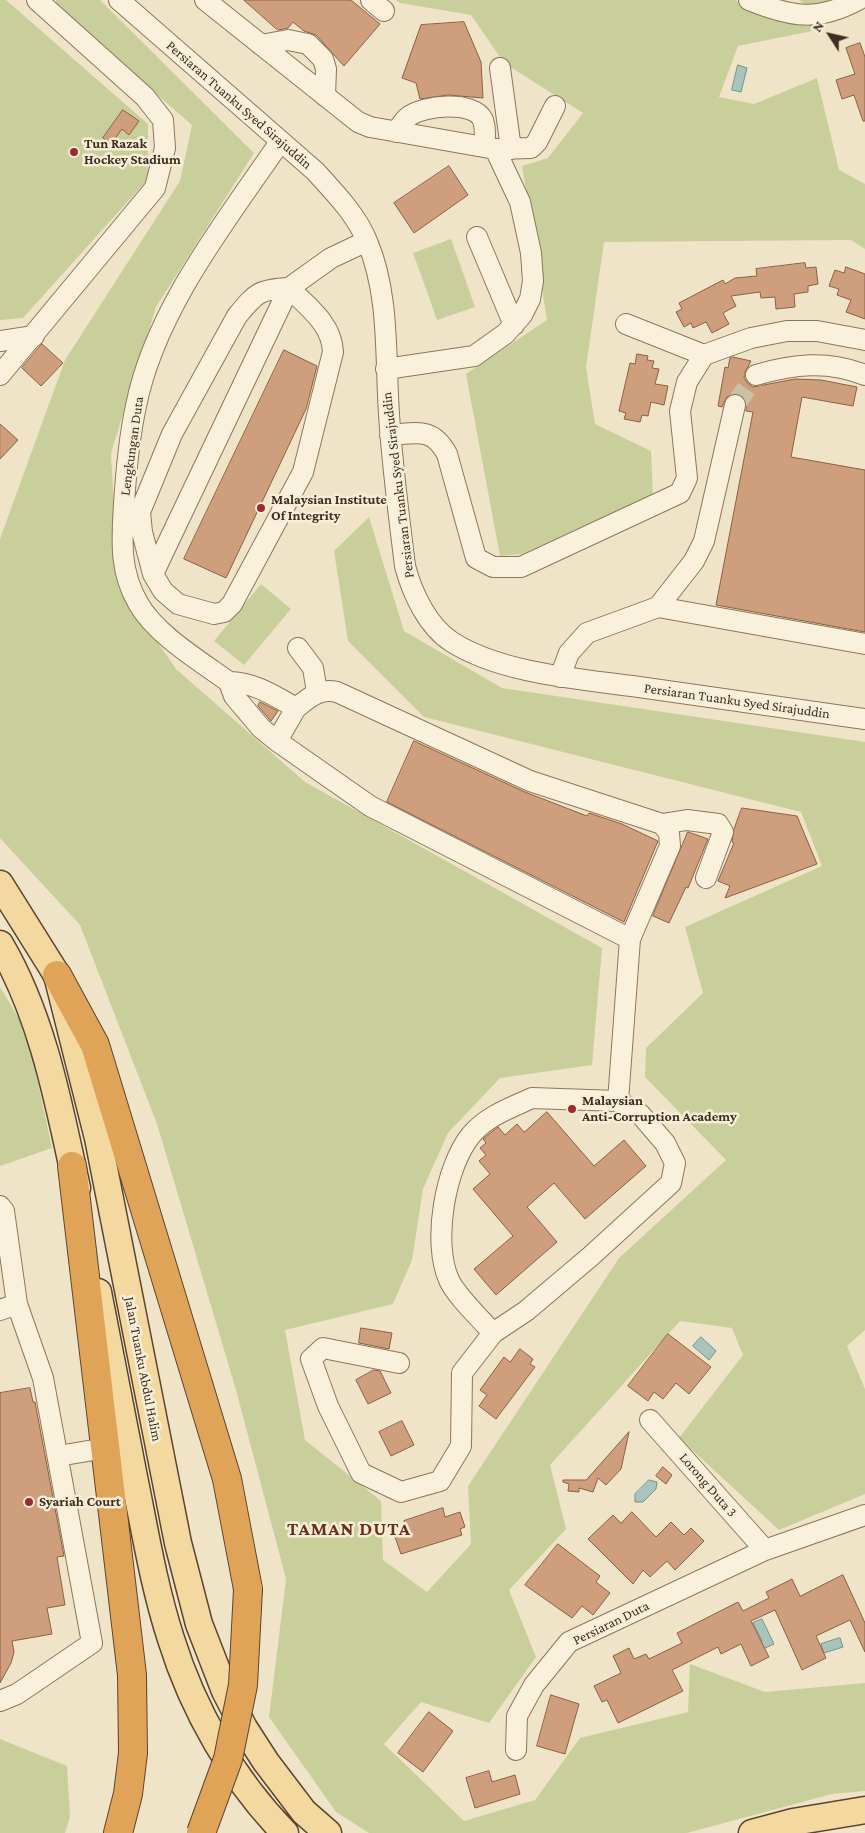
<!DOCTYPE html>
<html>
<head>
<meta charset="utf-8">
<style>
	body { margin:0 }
	#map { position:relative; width:865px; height:1833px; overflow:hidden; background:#f0e4c8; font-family:"Crimson Pro",serif }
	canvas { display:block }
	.north { position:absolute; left:805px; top:10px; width:50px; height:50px; -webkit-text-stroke:4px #f7eed8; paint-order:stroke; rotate:305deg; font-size:14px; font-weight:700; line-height:20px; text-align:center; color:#3d2e20 }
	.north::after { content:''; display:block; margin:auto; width:18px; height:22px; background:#3d2e20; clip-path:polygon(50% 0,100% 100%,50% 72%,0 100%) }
</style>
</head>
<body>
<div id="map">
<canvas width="865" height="1833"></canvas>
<div class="north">N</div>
</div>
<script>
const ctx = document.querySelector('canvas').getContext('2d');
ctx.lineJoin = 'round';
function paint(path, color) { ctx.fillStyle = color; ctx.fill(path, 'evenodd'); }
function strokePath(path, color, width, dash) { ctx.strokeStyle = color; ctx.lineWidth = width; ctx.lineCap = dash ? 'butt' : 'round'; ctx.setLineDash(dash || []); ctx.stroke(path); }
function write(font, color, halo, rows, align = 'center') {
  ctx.font = font + ' "Crimson Pro",serif'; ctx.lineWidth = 5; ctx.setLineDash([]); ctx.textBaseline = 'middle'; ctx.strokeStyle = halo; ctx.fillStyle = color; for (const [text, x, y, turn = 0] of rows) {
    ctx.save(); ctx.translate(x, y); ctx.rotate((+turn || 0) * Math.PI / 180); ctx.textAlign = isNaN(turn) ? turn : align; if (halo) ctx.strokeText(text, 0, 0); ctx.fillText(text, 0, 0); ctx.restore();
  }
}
paint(new Path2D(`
	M0 0H6L148 124V179L23 318 0 320Z
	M56 0H100L254 153 156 307 111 453 118 585 176 669 305 782 602 948 592 1065 500 1078 448 1133 423 1189 412 1260 393 1304 285 1330 305 1440 381 1501 383 1560 427 1592 471 1544 468 1486 619 1258 726 1160 645 1077 646 1048 703 993 685 927 822 866 801 812 424 717 348 641 334 551 369 517 404 631 502 688 865 742V1330L847 1346 865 1389V1494L779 1530 679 1438 743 1355 732 1328 680 1321 550 1465 566 1529 509 1590 536 1657 489 1723 421 1702 384 1744 464 1821 535 1800 580 1738 688 1712 690 1664 765 1692 865 1683V1791L832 1794 687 1833H369L336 1812 269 1717 286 1579 236 1390 157 1124 80 925 0 838V539L65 360 180 181 192 125 55 6Z
	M396 0H735L772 20 819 21 812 31 738 46 719 97 754 104 817 78 839 170 865 184V249L851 240 604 242 586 367 595 424 651 451 653 494 522 554 500 556 466 374 547 320 522 166 548 158 583 113 504 63 471 15 400 3Z
	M799 0H844L808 7Z
	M451 239 475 307 437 320 413 253Z
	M261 584 291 609 244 665 214 641Z
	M0 987 27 1032 52 1148 0 1166Z
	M0 1739 67 1766 70 1817 65 1833H0Z`), '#c9cf9b');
const water = new Path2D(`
	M738 65 747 68 741 92 732 90Z
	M701 1337 716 1351 709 1360 693 1346Z
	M649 1480 657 1482 656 1489 643 1502H635V1494Z
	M762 1619 774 1644 754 1653 751 1646 762 1641 753 1623Z
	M840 1638 843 1647 824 1653 821 1644Z`);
paint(water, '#a9c4bc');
strokePath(water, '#6f938a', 1);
const building = new Path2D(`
	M244 0H351L380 24 344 66 316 35 304 31 293 22 288 28 278 30Z
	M464 22 481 62 483 98 448 95 420 99 416 83 402 78 421 25Z
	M860 43 865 57V121H863L854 95 842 99 836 80 855 74 846 48Z
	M123 110 139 121 129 135 122 129 111 144 103 138Z
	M449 166 468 195 414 233 394 203Z
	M805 263 806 268 816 267 818 284 808 286V292L794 294 795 307 776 309 775 297 761 298 760 292 731 296 736 306 723 313 729 324 712 333 706 322 693 328 691 323 684 327 676 312 682 309 679 303 723 280 725 284 735 278 757 276 756 269Z
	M846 267 865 274V319L846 312 851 300 837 295 839 289 829 286 835 270 844 273Z
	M42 344 63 363 41 386 22 368Z
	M284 350 317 366 306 409 226 578 184 559Z
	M637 354 648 356 647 360 654 361 652 368 659 369 655 384 668 386 664 405 651 402 648 416 642 415 640 422 624 419 626 413 619 411 630 363 635 364Z
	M733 357 751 361 745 372 744 378 748 384 753 387 795 379 821 380 857 387 853 406 802 397 791 457 865 470V632L716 605 753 412 746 411V401L737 393 727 397 722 407 718 406 725 367 728 368 730 358Z
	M0 424 18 440 0 459Z
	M260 702 278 711 271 721 258 706Z
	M414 741 525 792 587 816 589 813 622 824 658 841 624 922 387 802Z
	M742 808 797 816 817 864 725 898 730 886 718 881 734 843 732 842 734 829Z
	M688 832 708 839 688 888 686 887 669 923 653 916Z
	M547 1112 594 1166 624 1140 646 1166 585 1219 554 1183 527 1207 557 1242 496 1295 474 1269 513 1236 473 1189 490 1174 479 1161 486 1155 480 1148 486 1143 483 1139 498 1127 505 1135 517 1124 524 1132Z
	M361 1328 392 1333 389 1349 359 1343Z
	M668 1334 711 1367 689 1394 676 1383 663 1399 654 1392 648 1401 628 1386Z
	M520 1349 533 1359 530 1364 535 1367 496 1419 479 1406 487 1395 480 1390 504 1357 510 1362Z
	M374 1370 380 1371 391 1393 368 1404 356 1380Z
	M30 1388 33 1402H35L64 1556 57 1557 65 1605 47 1608 52 1634 12 1641 14 1652 11 1663 0 1683V1393Z
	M402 1421 414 1445 391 1456 379 1432Z
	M629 1432 621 1469 606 1485 598 1478 593 1492 579 1488V1492L568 1491 569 1484 563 1482V1480H586Z
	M663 1467 672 1475 666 1484 656 1476Z
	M443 1508 445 1517 460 1512 465 1527 460 1529 462 1535 401 1554 394 1534 407 1530 404 1521Z
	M632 1512 656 1537 671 1522 684 1535 691 1528 704 1541 675 1570 667 1561 650 1577 643 1570 633 1584 588 1539 613 1515 621 1523Z
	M558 1544 600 1576 596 1582 610 1593 593 1615 582 1606 572 1618 525 1585Z
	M843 1575 865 1623V1652L850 1620 816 1636 826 1658 802 1670 775 1610 751 1621 769 1657 751 1666 741 1644 721 1654 718 1647 672 1670 683 1691 618 1723 607 1700 602 1702 594 1686 621 1673 613 1656 629 1648 634 1659 646 1654 649 1659 682 1643 677 1633 738 1602 743 1611 769 1598 766 1592 792 1579 800 1596Z
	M551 1695 579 1704 565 1754 537 1746Z
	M429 1712 453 1731 423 1772 398 1753Z
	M489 1771 492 1782 515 1775 520 1794 475 1808 466 1778Z`);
paint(building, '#cf9f7d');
strokePath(building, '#8d5f41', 1);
strokePath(new Path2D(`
	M735 405 756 375`), '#ccc0a6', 20, [20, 10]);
const minor = new Path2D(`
	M119 0 315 171C334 192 356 214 367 241 390 295 385 357 389 414 392 465 399 516 405 566 412 593 428 627 452 642 502 674 582 679 639 687 715 698 790 709 865 719
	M205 0 358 122 370 127 495 149 520 202 531 253 533 281 530 299 522 315 505 334 474 356 386 369
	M371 0 384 11
	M749 0C791 17 817 22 858 0
	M261 45 288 40 308 44 323 59 326 69 325 96
	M500 68 511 149
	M396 132C400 127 403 121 408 117 423 105 474 100 483 120 486 129 485 138 484 147
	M495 149 531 148 537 142 555 106
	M477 237 514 325
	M289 288C308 307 332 324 333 352L303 472 232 604 224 612 214 614 178 604 163 591 153 574 142 532 140 512 172 434 237 316C256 293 259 289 289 288Z
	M626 324 704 355
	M0 341 34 336
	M0 375 155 188 165 148 163 120 145 97 37 0
	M756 375C793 364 828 360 865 375
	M390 435C418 433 432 427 447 454L476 558 493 567H521L680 493 687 478 680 411 687 382 704 355 751 338 787 331H817L865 340
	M153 574 289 288 331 258 367 241
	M658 607 865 644
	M298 648 313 668 317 692
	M560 677 569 653 587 633 658 607 694 561 704 541 735 405
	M229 682C254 682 275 696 296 708 310 697 319 688 337 692L530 781 662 824 669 833 670 846 630 939 370 806 277 741 261 728 234 696Z
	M229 682C200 661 155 634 138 603 119 570 122 540 124 504 126 472 129 438 136 406 155 310 226 221 280 142
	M277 741 296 708
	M662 824 687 820 718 824 723 832 706 878
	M532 1098 618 1101 640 1114 665 1143 675 1163 671 1183 591 1256 526 1311 493 1333C480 1318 457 1297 449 1280 432 1242 445 1167 471 1135 487 1116 510 1108 532 1098Z
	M618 1101 630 939
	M0 1206 4 1211 17 1304 43 1378 92 1643 17 1694 0 1701
	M0 1310 17 1304
	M399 1363 323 1348 311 1359 328 1406 361 1473 401 1492 440 1481 461 1446 462 1373 493 1333
	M650 1420 765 1550
	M58 1456 106 1448
	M516 1750 517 1716 534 1685 569 1642 765 1550 865 1515`);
const major = new Path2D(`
	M0 884 57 975 98 1138 178 1543 199 1624 225 1691 244 1728 266 1762 304 1812 328 1833
	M0 944C43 1017 59 1105 77 1188
	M98 1292C110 1354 122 1416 134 1477 145 1531 154 1587 171 1639 193 1710 233 1780 285 1833
	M752 1833 793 1822 865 1810`);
const highway = new Path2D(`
	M57 975 95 1045 227 1479 248 1589
	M72 1166 132 1675 133 1753 128 1794 118 1833`);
strokePath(minor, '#8d765c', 22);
strokePath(major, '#5b4430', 29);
strokePath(highway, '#5b4430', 30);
strokePath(minor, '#faf1dc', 20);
strokePath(major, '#f3d9a0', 26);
strokePath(highway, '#e0a458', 28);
const highwayBridge = new Path2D(`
	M201 1833 228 1759 243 1685 248 1589`);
strokePath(highwayBridge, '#5b4430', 30, []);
strokePath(highwayBridge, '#e0a458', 28);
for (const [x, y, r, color] of [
	[74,152,5,"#9e2a2b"],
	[261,508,5,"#9e2a2b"],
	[572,1109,5,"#9e2a2b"],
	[29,1502,5,"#9e2a2b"]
]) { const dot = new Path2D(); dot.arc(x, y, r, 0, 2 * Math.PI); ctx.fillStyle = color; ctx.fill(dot); strokePath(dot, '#f7eed8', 2); }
write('14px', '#3d2e20', '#f7eed8', [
	["Persiaran Tuanku Syed Sirajuddin",239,105,41],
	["Lengkungan Duta",132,446,-82],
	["Persiaran Tuanku Syed Sirajuddin",398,485,-97],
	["Persiaran Tuanku Syed Sirajuddin",737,701,8],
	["Jalan Tuanku Abdul Halim",143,1369,79],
	["Lorong Duta 3",708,1485,49],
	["Persiaran Duta",611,1623,-26]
]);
write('bold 14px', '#3d2e20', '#f7eed8', [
	["Tun Razak",84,144],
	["Hockey Stadium",84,160],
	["Malaysian Institute",271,500],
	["Of Integrity",271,516],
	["Malaysian",582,1101],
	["Anti-Corruption Academy",582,1117],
	["Syariah Court",39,1502]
], 'left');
ctx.letterSpacing = '1px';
write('bold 19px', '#6b2e1e', '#f7eed8', [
	["TAMAN DUTA",349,1529]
]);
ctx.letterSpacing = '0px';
</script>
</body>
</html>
